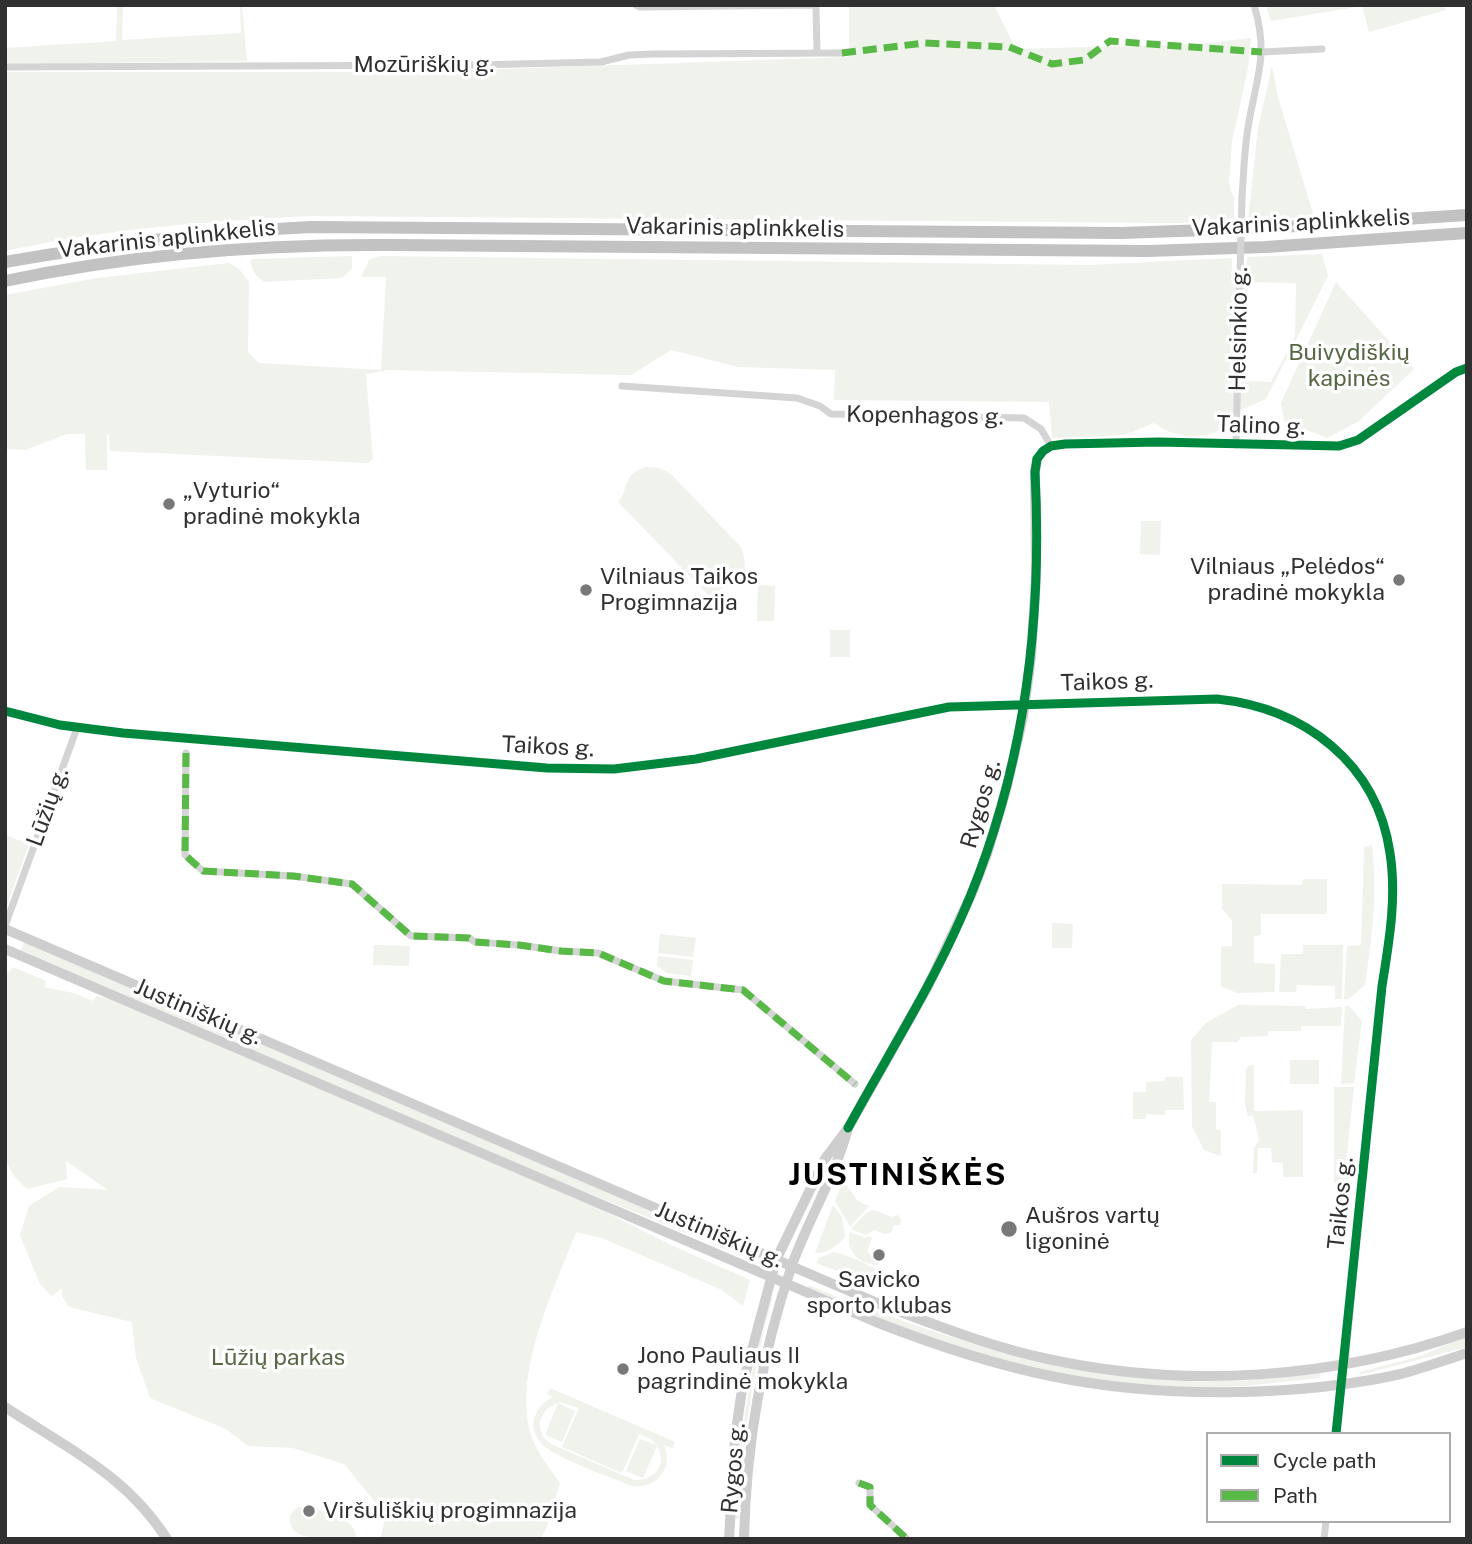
<!DOCTYPE html>
<html>
<head>
<meta charset="utf-8">
<style>
	body { margin:0 }
	#map { position:relative; width:1472px; height:1544px; overflow:hidden; background:#fff; font-family:"Public Sans",sans-serif }
	canvas { display:block }
	.frame { position:absolute; inset:0; border:7px solid #303030; pointer-events:none }
	.legend { position:absolute; left:1206px; top:1432px; width:245px; height:91px; box-sizing:border-box; background:#fff; border:2px solid #acacac; margin:0; padding:9px 12px; list-style:none; font-size:21px; color:#303030 }
	.legend li { display:flex; align-items:center; gap:14px; height:35px }
	.legend b { width:35px; border:2px solid #acacac }
</style>
</head>
<body>
<div id="map">
<canvas width="1472" height="1544"></canvas>
<div class="frame"></div>
<ul class="legend">
<li><b style="height:9px;background:#00873e"></b>Cycle path</li>
<li><b style="height:9px;background:#58b947"></b>Path</li>
</ul>
</div>
<script>
const ctx = document.querySelector('canvas').getContext('2d');
ctx.lineJoin = 'round';
function paint(path, color) { ctx.fillStyle = color; ctx.fill(path, 'evenodd'); }
function strokePath(path, color, width, dash) { ctx.strokeStyle = color; ctx.lineWidth = width; ctx.lineCap = dash ? 'butt' : 'round'; ctx.setLineDash(dash || []); ctx.stroke(path); }
function write(font, color, halo, rows, align = 'center') {
  ctx.font = font + ' "Public Sans",sans-serif'; ctx.lineWidth = 7; ctx.setLineDash([]); ctx.textBaseline = 'middle'; ctx.strokeStyle = halo; ctx.fillStyle = color; for (const [text, x, y, turn = 0] of rows) {
    ctx.save(); ctx.translate(x, y); ctx.rotate((+turn || 0) * Math.PI / 180); ctx.textAlign = isNaN(turn) ? turn : align; if (halo) ctx.strokeText(text, 0, 0); ctx.fillText(text, 0, 0); ctx.restore();
  }
}
paint(new Path2D(`
	M117 5H123L122 40 241 33 240 5H242L247 61 5 64V48L116 41Z
	M849 5H994L1016 49 1200 44 1251 38 1248 68 1232 142 1229 181 1230 189 1234 197V221L1174 223 310 216C207 221 106 229 5 251V72H417L849 57Z
	M1266 5H1444L1446 10 1369 32 1362 6 1271 21Z
	M1272 66 1278 97 1314 217 1248 221 1258 128Z
	M1322 254 1328 276 1266 399 1227 416 1222 424 1221 430C1198 440 1174 438 1154 423L1124 435 1052 438 1049 402 834 400 835 370 738 367 671 350 631 375 388 370 366 374 373 459 368 463 110 451 109 434H107V470H86L85 434H67L25 450 5 449V295L97 278 229 263 240 270 249 282 248 352 259 363 381 370 386 277H361L369 260 380 256 1090 265 1232 258V274L1246 275 1247 257ZM1248 282 1296 283 1295 337 1271 382 1246 381Z
	M352 256V269L342 278 264 282 255 274 250 262 252 259Z
	M1336 282 1414 369 1359 421 1327 438 1284 421 1281 403Z
	M646 467 659 468 671 474 740 546C756 579 728 581 710 597L618 502C630 490 620 475 646 467Z
	M1141 521H1161L1160 555 1140 554Z
	M758 585 775 586 774 621H757Z
	M830 630H850V657H830Z
	M5 835 29 844 5 911Z
	M1372 845C1378 892 1372 937 1365 985L1349 999H1344L1347 946 1361 945 1364 847Z
	M1303 879H1327V914H1261V935L1254 936V963L1275 964V992L1237 993 1221 986V947L1232 946V920L1222 909V884L1302 885Z
	M1052 923 1073 924 1072 948H1052Z
	M660 934 696 938 693 957 658 953Z
	M24 942 757 1257 755 1261 551 1178 21 950Z
	M374 945 410 946 409 966 373 965Z
	M1303 945H1343L1342 999H1335V986L1297 985 1296 992H1279L1281 954H1303Z
	M658 956 693 960 691 976 667 973 657 966Z
	M13 967 46 981 44 987 73 993 93 1001 96 996 109 998 604 1211 671 1245 750 1280 743 1306 722 1290 602 1238 576 1232C554 1290 511 1375 532 1438 538 1454 550 1469 560 1483L548 1524 541 1539H380L384 1523 376 1503 344 1464 293 1448 248 1446 226 1429 150 1398 136 1358 132 1322 69 1307 62 1296V1288L52 1296 40 1284 20 1235 29 1206 59 1187 108 1190 66 1161 67 1179 27 1189 13 1175 5 1158V976Z
	M1238 1005 1305 1006 1306 1009 1342 1007 1341 1026H1301V1031H1268V1036L1241 1037 1238 1042H1212L1209 1102H1216V1130H1221V1156L1204 1150 1192 1126 1191 1040 1206 1023Z
	M1345 1006H1349L1362 1021 1354 1083 1341 1084Z
	M1290 1060H1319V1084H1290Z
	M1250 1065H1254V1111L1303 1110V1177H1283V1163L1272 1162 1271 1148H1258L1257 1173H1253L1254 1148 1259 1139 1253 1115 1248 1116 1245 1105 1246 1069Z
	M1165 1077H1183L1184 1110H1165V1115L1146 1114V1119H1133V1092H1146V1082L1165 1081Z
	M1334 1087H1354L1344 1183H1334Z
	M843 1181 858 1201 869 1206 850 1227 835 1201Z
	M833 1205 842 1217 845 1236C839 1246 826 1254 815 1253Z
	M874 1210 892 1217 898 1215 902 1221 899 1225H894L891 1233 884 1234 875 1230 866 1235 851 1229 866 1213Z
	M850 1232 866 1238 868 1236 872 1238 867 1252 879 1260 878 1265C861 1265 844 1251 850 1232Z
	M834 1252C854 1256 874 1269 893 1277L888 1290 816 1263 819 1258Z
	M809 1285C941 1340 1080 1382 1225 1381 1256 1381 1288 1376 1320 1373V1378L1206 1390 1138 1386 1027 1368 904 1329 807 1288Z
	M770 1298 772 1299C752 1371 742 1445 739 1519H734C739 1442 749 1373 770 1298Z
	M1467 1336V1347L1360 1375 1359 1372 1418 1357Z
	M550 1388 675 1442 673 1448 664 1445C674 1469 656 1489 632 1486 612 1478 556 1458 543 1445 535 1437 531 1427 535 1416 538 1407 545 1401 553 1397L547 1394ZM560 1402 579 1408 562 1447 622 1473 639 1434 651 1439 657 1445 640 1439 626 1471 643 1478 657 1446C668 1465 654 1481 634 1480L551 1444 543 1437 539 1423 546 1409 558 1403 545 1435 562 1442 575 1411 558 1403Z
	M308 1506C323 1512 358 1518 356 1539 340 1539 292 1544 290 1521 289 1514 293 1511 298 1507Z`), '#f0f2ec');
strokePath(new Path2D(`
	M636 5 640 7 816 5
	M816 6 817 53
	M1262 52 1322 49
	M5 67 476 65 601 62 629 55 654 54 842 53
	M1242 197C1244 172 1244 147 1249 122 1257 75 1269 54 1254 5
	M622 386 797 398 820 406 831 414 1024 418 1041 429 1051 446
	M1236 445 1240 275
	M1037 459C1044 448 1052 445 1065 444L1158 442 1339 446 1358 440 1456 372 1467 368
	M5 711 60 725 123 733 547 768 614 769 696 759 949 707 1217 699C1256 703 1288 714 1320 737 1407 798 1396 892 1383 984 1378 1019 1375 1054 1371 1089 1361 1181 1354 1273 1345 1365
	M186 753 185 855 203 871 293 876 352 884 411 936 469 938 475 942 519 945 561 951 598 953 664 981 743 990 855 1084
	M5 926 77 728
	M1336 1434 1342 1385
	M859 1483 870 1487V1505L907 1539
	M1324 1539 1326 1521`), '#d4d4d4', 7);
strokePath(new Path2D(`
	M5 929 882 1305C936 1325 991 1347 1048 1359 1185 1389 1335 1379 1467 1332
	M5 949 876 1322C1001 1371 1102 1395 1238 1392 1292 1391 1347 1386 1401 1374 1423 1368 1445 1360 1467 1353
	M5 1407C67 1448 125 1474 167 1539
	M729 1539 735 1437 743 1383 776 1260 825 1159 848 1128 927 988 972 893 987 854 1006 790 1023 717 1031 657 1036 578 1035 472 1037 459
	M744 1539C746 1446 762 1353 792 1265 808 1220 834 1178 847 1132`), '#cecece', 10);
strokePath(new Path2D(`
	M5 262C107 244 208 232 311 227L1121 233 1265 228 1467 215
	M5 281C132 254 261 244 390 245L1148 251 1266 247 1467 233`), '#c2c2c2', 12);
strokePath(new Path2D(`
	M1240 275 1242 197`), '#d4d4d4', 7);
strokePath(new Path2D(`
	M842 53 924 43 1009 47 1052 64 1084 60 1110 41 1262 52
	M186 753 185 855 203 871 293 876 352 884 411 936 469 938 475 942 519 945 561 951 598 953 664 981 743 990 855 1084
	M859 1483 870 1487V1505L907 1539`), '#58b947', 7, [14, 7]);
strokePath(new Path2D(`
	M5 711 60 725 123 733 547 768 614 769 696 759 949 707 1217 699C1304 708 1377 763 1390 853 1397 898 1389 942 1382 986L1336 1434
	M848 1128C886 1058 929 991 961 918 1023 778 1043 625 1035 472L1037 459 1043 451 1051 446 1065 444 1158 442 1339 446 1358 440 1456 372 1467 368`), '#00873e', 9);
for (const [x, y, r, color] of [
	[169,504,7,"#787878"],
	[1399,580,7,"#787878"],
	[586,590,7,"#787878"],
	[1009,1229,9,"#787878"],
	[879,1255,7,"#787878"],
	[623,1369,7,"#787878"],
	[309,1511,7,"#787878"]
]) { const dot = new Path2D(); dot.arc(x, y, r, 0, 2 * Math.PI); ctx.fillStyle = color; ctx.fill(dot); strokePath(dot, '#fff', 2.5); }
write('23px', '#303030', '#fff', [
	["Mozūriškių g.",424,65],
	["Vakarinis aplinkkelis",1301,223,-3],
	["Vakarinis aplinkkelis",735,228,1],
	["Vakarinis aplinkkelis",167,239,-6],
	["Helsinkio g.",1239,329,-89],
	["Kopenhagos g.",925,416,1],
	["Talino g.",1261,426,2],
	["Taikos g.",1107,682,-2],
	["Taikos g.",548,747,3],
	["Rygos g.",981,804,-74],
	["Lūžių g.",48,807,-70],
	["Justiniškių g.",198,1012,23],
	["Taikos g.",1341,1203,-84],
	["Justiniškių g.",719,1235,23],
	["Rygos g.",734,1468,-85]
]);
write('23px', '#556743', '#fff', [
	["Buivydiškių",1349,353],
	["kapinės",1349,379],
	["Lūžių parkas",278,1358]
]);
write('23px', '#303030', '#fff', [
	["„Vyturio“",183,491],
	["pradinė mokykla",183,517],
	["Vilniaus „Pelėdos“",1385,567,"right"],
	["pradinė mokykla",1385,593,"right"],
	["Vilniaus Taikos",600,577],
	["Progimnazija",600,603],
	["Aušros vartų",1025,1216],
	["ligoninė",1025,1242],
	["Savicko",879,1280,"center"],
	["sporto klubas",879,1306,"center"],
	["Jono Pauliaus II",637,1356],
	["pagrindinė mokykla",637,1382],
	["Viršuliškių progimnazija",323,1511]
], 'left');
ctx.letterSpacing = '2px';
write('bold 30px', '#000', '#fff', [
	["JUSTINIŠKĖS",898,1176]
]);
ctx.letterSpacing = '0px';
</script>
</body>
</html>
